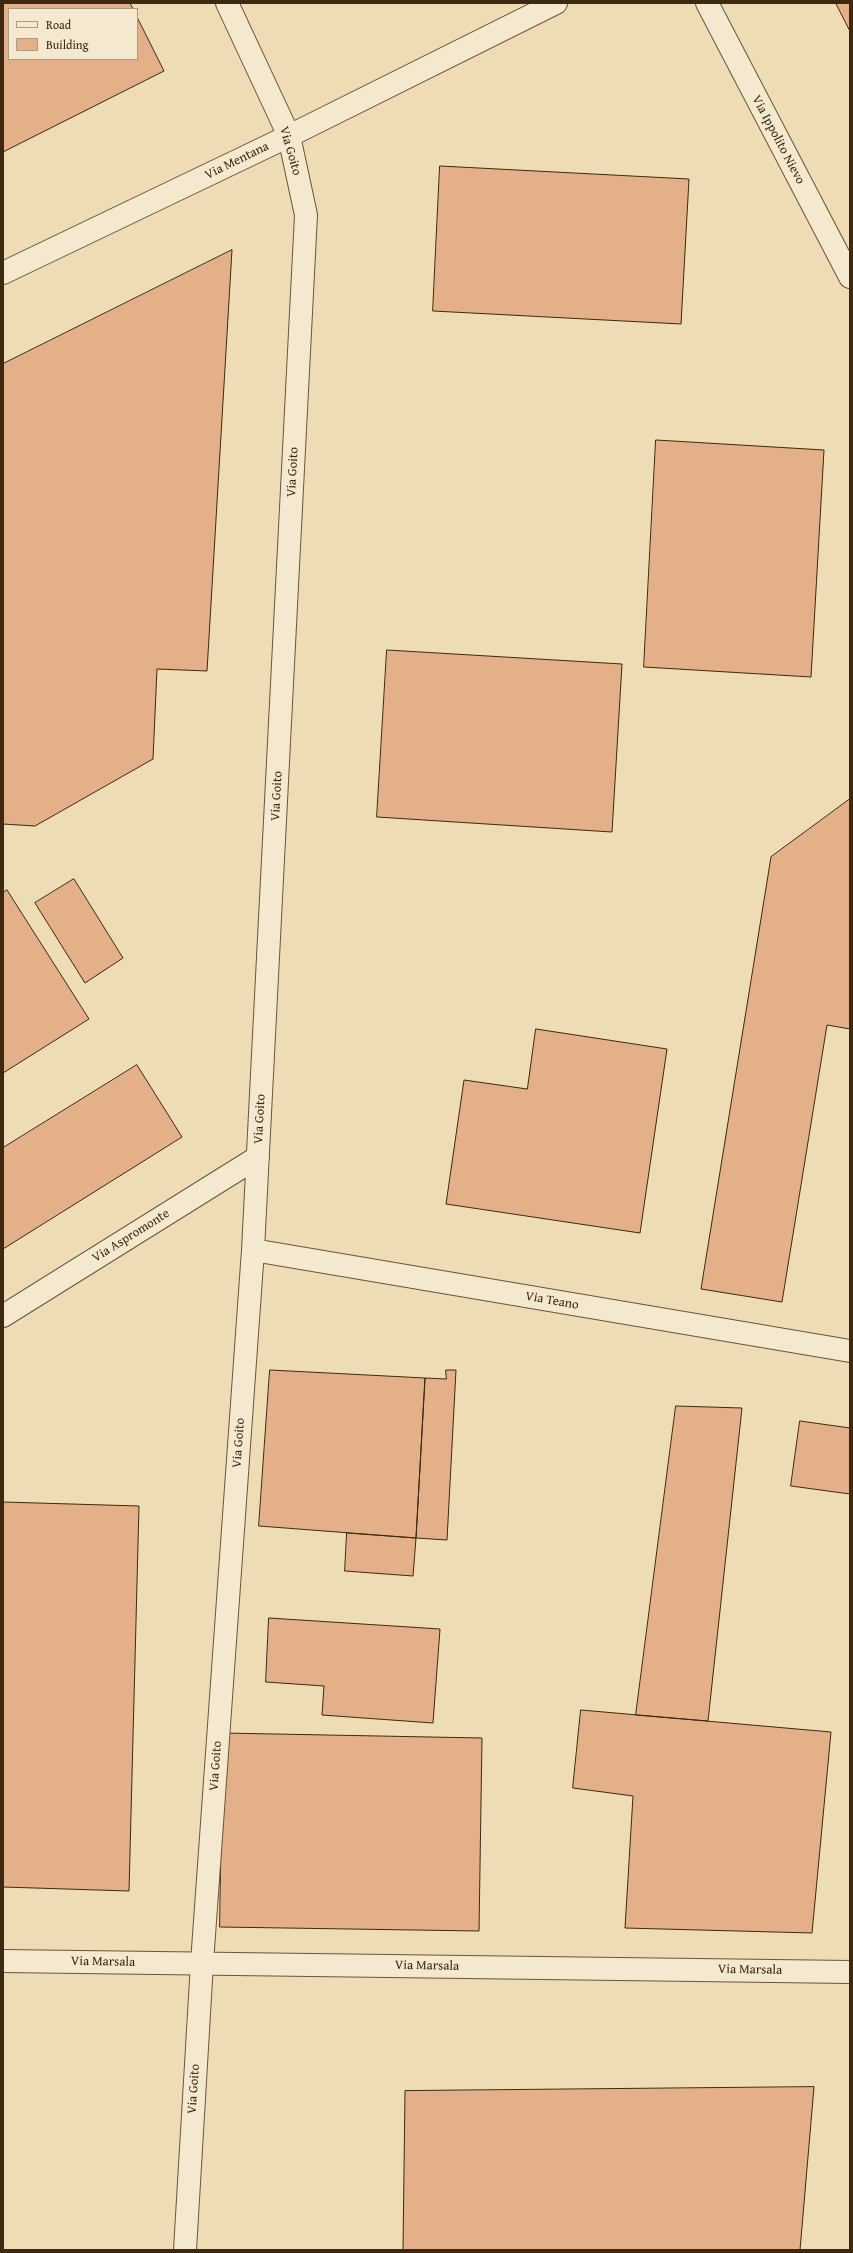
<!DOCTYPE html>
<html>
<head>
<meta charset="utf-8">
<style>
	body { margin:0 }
	#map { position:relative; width:853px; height:2253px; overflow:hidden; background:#eedcb4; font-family:"Gentium Book Plus",serif }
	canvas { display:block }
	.frame { position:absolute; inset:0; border:4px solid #3d2811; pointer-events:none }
	.legend { position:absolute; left:8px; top:8px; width:130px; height:52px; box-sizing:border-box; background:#f4e8ce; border:1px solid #ab9b82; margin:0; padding:5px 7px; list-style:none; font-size:12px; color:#3d2811 }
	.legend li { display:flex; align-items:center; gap:8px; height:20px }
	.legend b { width:20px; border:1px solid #ab9b82 }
</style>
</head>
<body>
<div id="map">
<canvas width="853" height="2253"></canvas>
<div class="frame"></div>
<ul class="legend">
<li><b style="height:5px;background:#f4e8ce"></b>Road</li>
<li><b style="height:11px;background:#e3b08a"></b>Building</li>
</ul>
</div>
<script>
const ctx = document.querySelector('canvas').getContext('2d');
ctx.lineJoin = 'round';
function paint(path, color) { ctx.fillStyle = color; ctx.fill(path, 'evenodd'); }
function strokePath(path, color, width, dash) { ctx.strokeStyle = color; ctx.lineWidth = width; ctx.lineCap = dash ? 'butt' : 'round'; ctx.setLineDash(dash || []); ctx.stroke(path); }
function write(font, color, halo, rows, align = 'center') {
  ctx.font = font + ' "Gentium Book Plus",serif'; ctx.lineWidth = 3; ctx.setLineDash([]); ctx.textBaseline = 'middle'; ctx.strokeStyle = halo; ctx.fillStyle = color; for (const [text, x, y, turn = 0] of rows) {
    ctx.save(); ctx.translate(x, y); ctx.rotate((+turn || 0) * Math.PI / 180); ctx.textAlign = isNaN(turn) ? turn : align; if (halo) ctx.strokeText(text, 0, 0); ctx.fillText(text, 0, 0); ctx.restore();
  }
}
const building = new Path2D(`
	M3 3H130L133 9H9V59H137V17L164 71 3 152Z
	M836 3H850V31Z
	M440 166 689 179 681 324 433 311Z
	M232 250 207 671 157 669 153 759 35 826 3 824V364Z
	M656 440 824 450 811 677 644 667Z
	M387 650 622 664 612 832 377 817Z
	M850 799V1029L827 1025 782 1302 701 1289 771 857Z
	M74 879 123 958 85 983 35 903Z
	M7 890 89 1019 3 1073V893Z
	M536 1029 667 1049 640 1233 446 1204 464 1080 527 1089Z
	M137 1065 182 1137 3 1249V1148Z
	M270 1370 425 1378 416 1538 259 1526Z
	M446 1370H456L447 1540 416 1538 425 1378 446 1379Z
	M676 1406 742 1408 708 1721 636 1715Z
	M800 1421 850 1428V1494L791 1486Z
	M3 1502 139 1506 129 1891 3 1887Z
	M347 1533 416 1538 413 1576 345 1571Z
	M269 1618 440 1629 433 1723 322 1715 324 1686 266 1682Z
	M581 1710 831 1732 812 1933 625 1928 633 1796 573 1788Z
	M223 1733 482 1738 479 1931 220 1927Z
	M814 2087 800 2250H403L405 2091Z`);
paint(building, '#e3b08a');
strokePath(building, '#3d2811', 1);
const minor = new Path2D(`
	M707 3 850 277
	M3 273 289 136 556 3
	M253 1250 850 1351
	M3 1316 258 1157
	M3 1961 850 1972
	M185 2250 202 1963 253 1250 306 215 289 136 227 3`);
strokePath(minor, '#69553a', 24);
strokePath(minor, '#f4e8ce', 22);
write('13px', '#3d2811', '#f4e8ce', [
	["Via Ippolito Nievo",778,140,62],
	["Via Goito",290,151,74],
	["Via Mentana",237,161,-26],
	["Via Goito",293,472,-87],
	["Via Goito",277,796,-87],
	["Via Goito",260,1119,-87],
	["Via Aspromonte",131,1236,-32],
	["Via Teano",552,1301,10],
	["Via Goito",239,1443,-86],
	["Via Goito",216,1766,-86],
	["Via Marsala",103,1962,1],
	["Via Marsala",427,1966,1],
	["Via Marsala",750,1970,1],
	["Via Goito",194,2089,-86]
]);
</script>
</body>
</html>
